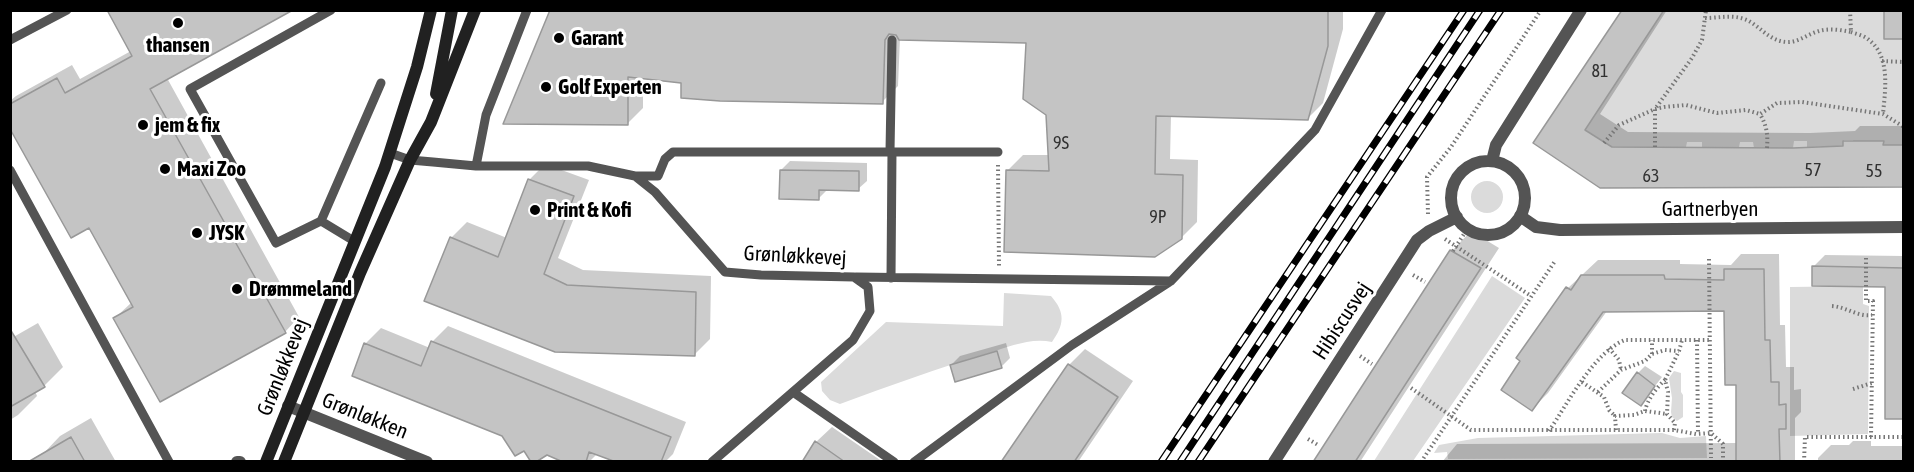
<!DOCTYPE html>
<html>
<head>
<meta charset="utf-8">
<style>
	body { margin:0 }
	#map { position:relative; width:1914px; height:472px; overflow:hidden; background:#fff; font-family:"Asap Condensed",sans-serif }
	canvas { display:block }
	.frame { position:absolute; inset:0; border:12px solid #000; pointer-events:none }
</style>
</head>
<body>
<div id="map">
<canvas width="1914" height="472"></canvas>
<div class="frame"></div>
</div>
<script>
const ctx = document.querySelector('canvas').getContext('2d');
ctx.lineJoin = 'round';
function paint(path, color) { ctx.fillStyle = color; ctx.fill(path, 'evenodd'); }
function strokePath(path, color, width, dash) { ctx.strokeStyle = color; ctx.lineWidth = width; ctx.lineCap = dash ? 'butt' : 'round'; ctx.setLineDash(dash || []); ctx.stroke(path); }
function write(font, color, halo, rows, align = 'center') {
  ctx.font = font + ' "Asap Condensed",sans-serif'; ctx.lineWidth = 6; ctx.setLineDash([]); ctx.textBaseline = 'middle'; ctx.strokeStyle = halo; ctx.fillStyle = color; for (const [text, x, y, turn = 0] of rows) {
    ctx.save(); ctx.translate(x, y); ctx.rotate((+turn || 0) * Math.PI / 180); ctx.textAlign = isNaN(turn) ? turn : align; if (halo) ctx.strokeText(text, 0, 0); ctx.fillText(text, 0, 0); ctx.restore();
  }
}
paint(new Path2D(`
	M1664 11H1884V39H1903V145H1883V141H1874L1873 145H1854L1853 140H1844L1843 146 1807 147V141H1794L1793 148H1754L1753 142H1740L1739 147H1702V142H1687L1686 147H1612L1579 126Z
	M1471 197a16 16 0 1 1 32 0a16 16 0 1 1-32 0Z
	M1492 276 1525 298 1413 461H1374Z
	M1863 286V304L1869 306 1868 434 1790 436V287Z
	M1004 293 1051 296C1066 313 1064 325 1052 342 1031 337 1008 347 989 353 938 368 889 386 840 404L830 400 822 391 821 382 886 322 1003 326Z
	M1674 371 1681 373V392L1683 395V417L1677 421 1672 417 1671 412 1672 398 1669 378Z
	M1662 433 1680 438 1706 436 1707 458 1448 459 1447 452 1434 453 1439 445 1478 438Z`), '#dbdbdb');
paint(new Path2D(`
	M551 10H1343V29L1323 103 1308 118 1171 115 1170 159 1198 160 1197 222 1181 238 1008 170 1023 155H1050L1048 114 1027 41 900 38 898 86 882 102 643 77V108L627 124Z
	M1624 10H1667L1600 114 1628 132 1810 133 1855 131 1860 126H1904V185L1535 143Z
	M131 51 167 78 299 317 285 332 115 318 132 302 90 226 10 126V101L16 96 72 65 80 79Z
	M790 161 867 163V181L858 189 827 190 818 199 781 170Z
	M545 164 589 180 558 258 583 270 711 276 710 339 694 355 451 238 467 222 507 238 530 179Z
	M1471 231 1499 248 1360 462H1314L1452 251Z
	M1741 254H1779L1780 325H1785L1786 367H1794V390L1801 389V412L1795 418V462H1442L1457 444 1738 443 1737 383 1726 309 1607 311 1548 393 1532 409 1568 288 1598 260H1680V264L1731 265Z
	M1825 255 1904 256V418L1887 286 1813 267Z
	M38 323 63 367 44 386 35 391 37 396 18 415 10 420V339Z
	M448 326 686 422 673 454 665 462H620L597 454 589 462H567L525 449 365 344 381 328 430 348 432 342Z
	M1006 343 1010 358 1001 367 951 365 960 356Z
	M1085 349 1133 381 1078 462H1002L1069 365Z
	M1645 366 1662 377 1641 404 1638 373Z
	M91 418 116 462H44L41 456 60 436Z
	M832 427 883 462H803L816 442Z
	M1853 441H1871V446H1904V462H1818V458L1831 445H1849Z`), '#0003');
const building = new Path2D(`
	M107 10H293L150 89 286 333 160 402 113 318 133 307 89 228 71 238 10 129V104L57 78 65 93 132 56Z
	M550 10H1328V46L1308 120 1156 116 1155 174 1183 175 1182 239 1155 257 1004 252 1006 170 1049 171 1046 115 1023 99 1026 43 899 40 896 35 889 34 885 40 883 104 720 101 681 98V83L628 77V125L503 124Z
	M1622 10H1664L1585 130 1612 147 1793 148 1843 146V141H1884L1883 145H1904V187L1600 188 1533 143Z
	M1884 10H1904V39H1884Z
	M780 170 859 171V191L819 190V200L779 199Z
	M528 179 574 196 544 274 567 285 696 292 695 356 555 352 424 301 450 237 498 257Z
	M1450 250 1481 268 1355 462H1313Z
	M1812 266 1904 268V419H1885V287L1812 286Z
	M1724 269H1764L1765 340H1770L1771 382H1779V405L1786 404V429H1779L1780 462H1736V385H1725L1724 311 1603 312 1532 411 1501 390 1520 361 1516 358 1566 287 1571 290 1581 275H1664L1665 279 1724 280Z
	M10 329 45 387 10 407Z
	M431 341 671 437 661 462H616L589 452 586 462H563L547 455 536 462H531L524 451 515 456 502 436 352 376 364 343 421 366Z
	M997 351 1002 368 955 382 950 365Z
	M1068 364 1118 397 1074 462H1001Z
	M1637 372 1655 386 1641 406 1622 393Z
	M71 437 85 462H28Z
	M815 441 845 462H802Z`);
paint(building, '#c4c4c4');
strokePath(building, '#989898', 1.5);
strokePath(new Path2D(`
	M1705 18C1720 18 1733 14 1747 20 1761 27 1770 42 1788 42 1799 42 1808 34 1819 31 1829 28 1841 30 1851 32L1850 10
	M1851 32C1857 34 1865 36 1869 40 1891 57 1885 91 1883 114
	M1882 61 1904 62
	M1604 143 1619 125 1655 109 1664 107 1686 105 1717 113 1746 110 1760 114
	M1655 147V109L1692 58 1702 40 1706 10
	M1767 148C1768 135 1767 126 1760 114L1777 103 1802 102 1883 114 1904 127
	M998 165 999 266
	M1428 214 1427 177 1451 147 1541 10
	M1445 239 1531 296
	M1453 251 1466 231
	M1866 258V301H1873L1871 437
	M1709 259 1711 458
	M1413 275 1425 282
	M1832 306C1847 307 1857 317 1872 315
	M1697 340 1698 434
	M1609 348 1619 360 1621 370
	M1652 354V340
	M1360 356 1372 364
	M1582 382 1604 397 1609 410 1615 416
	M1411 388 1471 430H1674L1696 434 1711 433 1723 444V462
	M1853 389 1872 383
	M1598 392 1621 370 1645 361 1652 354 1665 350 1679 351
	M1645 411C1647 400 1657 387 1665 380
	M1616 430 1615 416 1634 415 1645 411 1667 414
	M1674 430 1675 423 1667 414 1668 392 1665 380 1679 351 1682 340
	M1549 431C1568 403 1594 352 1625 340H1710
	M1308 439 1318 445
	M1421 462 1555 261
	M1804 462 1805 437H1904`), '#767676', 4, [1.5, 3]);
strokePath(new Path2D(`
	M331 10 190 89 276 243 321 221 381 83
	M10 40 67 10
	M890 151 892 40
	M390 153 410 160 433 162 476 166H588L635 176 655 192 725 272 761 275 854 277 868 287 870 311 853 340 712 462
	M476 166 486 115 527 10
	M10 170 169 462
	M635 176H658L665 159 673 152H998
	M321 221 354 241
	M856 277 1171 281
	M891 278 892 151
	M793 392 894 462
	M914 462 1072 345 1171 281 1315 130 1382 10`), '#545454', 9);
strokePath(new Path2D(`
	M1492 161 1496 145 1581 10
	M1451 198a37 37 0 1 1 74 0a37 37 0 1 1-74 0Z
	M1520 216 1536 227 1560 230 1904 227
	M288 406 427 462
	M237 462H240
	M1274 462 1417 240 1429 231 1457 217`), '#545454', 12);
strokePath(new Path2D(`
	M436 94 452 10
	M266 462 385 167 417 67 431 10
	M284 462 360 273 410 160 431 122 475 10`), '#212121', 12);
const rail = new Path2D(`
	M1161 462 1464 10
	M1180 462 1480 10
	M1198 462 1501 10`);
strokePath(rail, '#000', 7);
strokePath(rail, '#fff', 4.5, [14]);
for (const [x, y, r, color] of [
	[178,23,6,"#000"],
	[559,38,6,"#000"],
	[546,87,6,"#000"],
	[143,125,6,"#000"],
	[165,169,6,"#000"],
	[535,210,6,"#000"],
	[197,233,6,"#000"],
	[237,289,6,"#000"]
]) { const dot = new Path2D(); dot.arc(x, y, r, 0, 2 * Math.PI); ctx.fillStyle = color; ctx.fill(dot); strokePath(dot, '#fff', 2); }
write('18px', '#313131', null, [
	["81",1600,71],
	["9S",1061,143],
	["57",1813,170],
	["55",1874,171],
	["63",1651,176],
	["9P",1158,217]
]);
write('bold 21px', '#000', '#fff', [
	["Garant",571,38],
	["thansen",178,45,"center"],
	["Golf Experten",558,87],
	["jem & fix",155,125],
	["Maxi Zoo",177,169],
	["Print & Kofi",547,210],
	["JYSK",209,233],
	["Drømmeland",249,289]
], 'left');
write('21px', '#000', '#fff', [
	["Gartnerbyen",1710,209],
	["Grønløkkevej",795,256,3],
	["Hibiscusvej",1342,321,-57],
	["Grønløkkevej",283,367,-68],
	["Grønløkken",365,416,22]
]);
</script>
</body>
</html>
